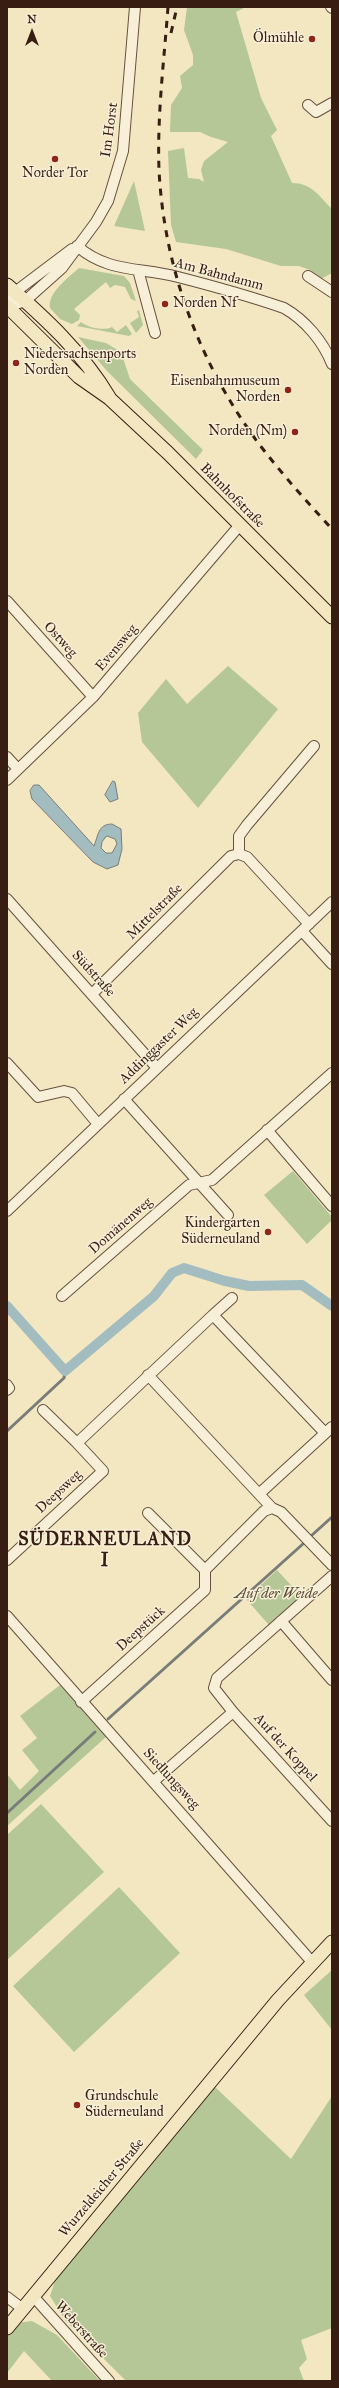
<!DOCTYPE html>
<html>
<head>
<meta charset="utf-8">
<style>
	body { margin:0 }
	#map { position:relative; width:339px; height:2388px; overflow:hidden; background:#f3e7c1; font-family:"IM FELL Great Primer",serif }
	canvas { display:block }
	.frame { position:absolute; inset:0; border:8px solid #381d13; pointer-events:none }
	.north { position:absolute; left:12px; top:12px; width:40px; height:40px; -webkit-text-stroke:3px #f7efd7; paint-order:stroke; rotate:0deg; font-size:11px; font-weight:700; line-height:16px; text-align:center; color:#381d13 }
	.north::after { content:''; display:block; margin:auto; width:14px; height:18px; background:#381d13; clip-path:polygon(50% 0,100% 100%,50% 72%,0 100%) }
</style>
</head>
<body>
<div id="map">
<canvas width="339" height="2388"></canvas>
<div class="frame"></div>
<div class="north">N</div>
</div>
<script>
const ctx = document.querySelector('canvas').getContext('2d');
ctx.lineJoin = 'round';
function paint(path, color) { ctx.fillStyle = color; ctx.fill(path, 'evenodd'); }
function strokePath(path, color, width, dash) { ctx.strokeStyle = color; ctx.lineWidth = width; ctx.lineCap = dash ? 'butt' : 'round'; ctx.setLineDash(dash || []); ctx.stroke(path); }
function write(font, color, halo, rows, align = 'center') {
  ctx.font = font + ' "IM FELL Great Primer",serif'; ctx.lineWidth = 3; ctx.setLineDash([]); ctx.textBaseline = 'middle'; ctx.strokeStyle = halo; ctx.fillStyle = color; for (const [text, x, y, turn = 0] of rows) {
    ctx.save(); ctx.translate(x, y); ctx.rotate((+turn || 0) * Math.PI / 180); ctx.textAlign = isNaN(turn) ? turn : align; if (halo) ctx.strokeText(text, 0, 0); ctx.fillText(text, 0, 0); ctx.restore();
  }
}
paint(new Path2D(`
	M187 7H246L236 12 261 98 277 130 271 136 292 183C312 183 319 196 332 209V273L321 279 310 270 299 266H281L226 249 176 242 171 225 168 151 184 148 188 178 199 179 204 182 201 170 204 161 228 142 211 137 200 132H170L171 105 182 88 180 76 193 65V55L184 30Z
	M134 181 145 231 114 226Z
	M79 268 124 276 130 283 136 301 131 299 125 287 115 285 110 288 106 282 74 309 80 315 79 320 72 324 60 319 50 308C47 293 69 277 79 268Z
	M139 310 143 325 136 333 130 323 139 317 137 311Z
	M81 322C88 328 105 331 112 327L117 332 126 325 132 334 129 336 77 326Z
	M78 337 106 343 121 352 130 379 203 450 196 459 107 371Z
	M228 666 278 709 198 808 142 742 138 713 166 679 187 704Z
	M293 1171 332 1217V1220L307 1244 264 1195Z
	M277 1570 301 1596 269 1625 246 1599Z
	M60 1685 106 1737 7 1826V1774L20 1790 39 1771 22 1750 37 1738 20 1716Z
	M41 1804 104 1872 7 1960V1835Z
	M119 1887 180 1953 74 2052 13 1986Z
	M332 1970V2030L304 1995Z
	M215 2087 291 2159 332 2096V2328L301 2340 307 2359 299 2368 304 2381H126L65 2320 50 2296 56 2278Z
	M32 2321 57 2335 100 2381H52L24 2351 7 2373V2336L16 2323Z`), '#b5c797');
const water = new Path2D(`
	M113 781 115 782 118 799 110 802 105 795Z
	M34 785H39L94 846C98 836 98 824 112 824L121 829 122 849 118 865 107 869 93 862 32 799 30 791ZM107 836 115 839 117 844 112 853H106L101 848 102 842Z`);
paint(water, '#a2bcbf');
strokePath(water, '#787c7a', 1);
strokePath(new Path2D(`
	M7 1431 64 1378 65 1371
	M311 1536 332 1517
	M108 1719 304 1543
	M7 1813 95 1732`), '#787c7a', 3);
strokePath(new Path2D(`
	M7 1306 65 1371 154 1296 172 1273 184 1268 225 1281 249 1286 302 1285 332 1306`), '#a2bcbf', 10);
const minor = new Path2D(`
	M331 7 332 8
	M308 105 316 112 332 103
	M77 246C108 273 140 267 178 277 213 286 249 296 284 308 305 320 323 341 332 364
	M138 270 155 333
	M308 276 332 292
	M7 307 25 301 62 268 96 222 108 201 123 151 135 7
	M7 307 15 292 72 249
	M7 601 93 697
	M7 757 17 768
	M7 780 93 697 239 526
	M239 854 247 857 309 924
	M7 899 157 1068
	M302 931 332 964
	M92 994 231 856 239 854V836L247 825 314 746
	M7 1063 38 1097 64 1091 72 1093 98 1124
	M124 1099 228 1215
	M267 1130 332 1206
	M7 1211 332 902
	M62 1296 189 1185 212 1180 332 1073
	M232 1298 213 1315 325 1433
	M148 1375 272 1508
	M7 1385 9 1388 7 1390
	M43 1410 77 1443
	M259 1494 332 1427
	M148 1513 205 1570
	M7 1560 103 1471 77 1443 213 1315
	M7 1616 312 1962
	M281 1621 332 1680
	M81 1702 205 1590V1570L264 1511 272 1508 281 1512 332 1565
	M233 1712 332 1821
	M154 1781 233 1712 214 1688 217 1678 332 1576
	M33 2296 109 2381
	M7 2297 23 2309`);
const major = new Path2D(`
	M7 285C45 318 83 353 109 397
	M7 306 79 377 109 398 168 453 332 617
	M7 2328 278 2000 332 1942`);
strokePath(minor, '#67503e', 12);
strokePath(major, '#381d13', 15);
strokePath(minor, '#f7efd7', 10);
strokePath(major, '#f3e7c1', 13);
strokePath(new Path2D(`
	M168 7C164 61 157 116 159 170 164 269 200 365 259 444 282 474 307 502 332 529
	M171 33 177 7`), '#381d13', 3, [7, 7]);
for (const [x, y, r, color] of [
	[312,39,4,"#8f2418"],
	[55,159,4,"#8f2418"],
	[165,304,4,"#8f2418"],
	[16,363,4,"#8f2418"],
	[288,390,4,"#8f2418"],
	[295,432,4,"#8f2418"],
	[268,1232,4,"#8f2418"],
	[77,2105,4,"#8f2418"]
]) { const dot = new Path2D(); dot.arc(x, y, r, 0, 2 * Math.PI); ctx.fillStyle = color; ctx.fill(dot); strokePath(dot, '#f7efd7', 1.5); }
write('14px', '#381d13', '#f7efd7', [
	["Ölmühle",304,39],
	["Norder Tor",55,174,"center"],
	["Norden Nf",173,304,"left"],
	["Niedersachsenports",24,355,"left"],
	["Norden",24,371,"left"],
	["Eisenbahnmuseum",280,382],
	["Norden",280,398],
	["Norden (Nm)",287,432],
	["Kindergarten",260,1224],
	["Süderneuland",260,1240],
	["Grundschule",85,2097,"left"],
	["Süderneuland",85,2113,"left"]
], 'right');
write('14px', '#381d13', '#f7efd7', [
	["Im Horst",110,130,-82],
	["Am Bahndamm",219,275,15],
	["Bahnhofstraße",232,496,45],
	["Ostweg",60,640,48],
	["Evensweg",117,648,-50],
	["Mittelstraße",155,912,-45],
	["Südstraße",93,974,48],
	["Addinggaster Weg",159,1046,-44],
	["Domänenweg",121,1226,-41],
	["Deepsweg",59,1492,-43],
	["Deepstück",141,1629,-42],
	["Auf der Koppel",285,1748,48],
	["Siedlungsweg",171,1779,48],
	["Wurzeldeicher Straße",102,2188,-50],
	["Weberstraße",81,2330,48]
]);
write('italic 14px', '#5e503b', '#f7efd7', [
	["Auf der Weide",276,1595]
]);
ctx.letterSpacing = '1px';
write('bold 18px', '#381d13', '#f7efd7', [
	["SÜDERNEULAND",105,1541],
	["I",105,1562]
]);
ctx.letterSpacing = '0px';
</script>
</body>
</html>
